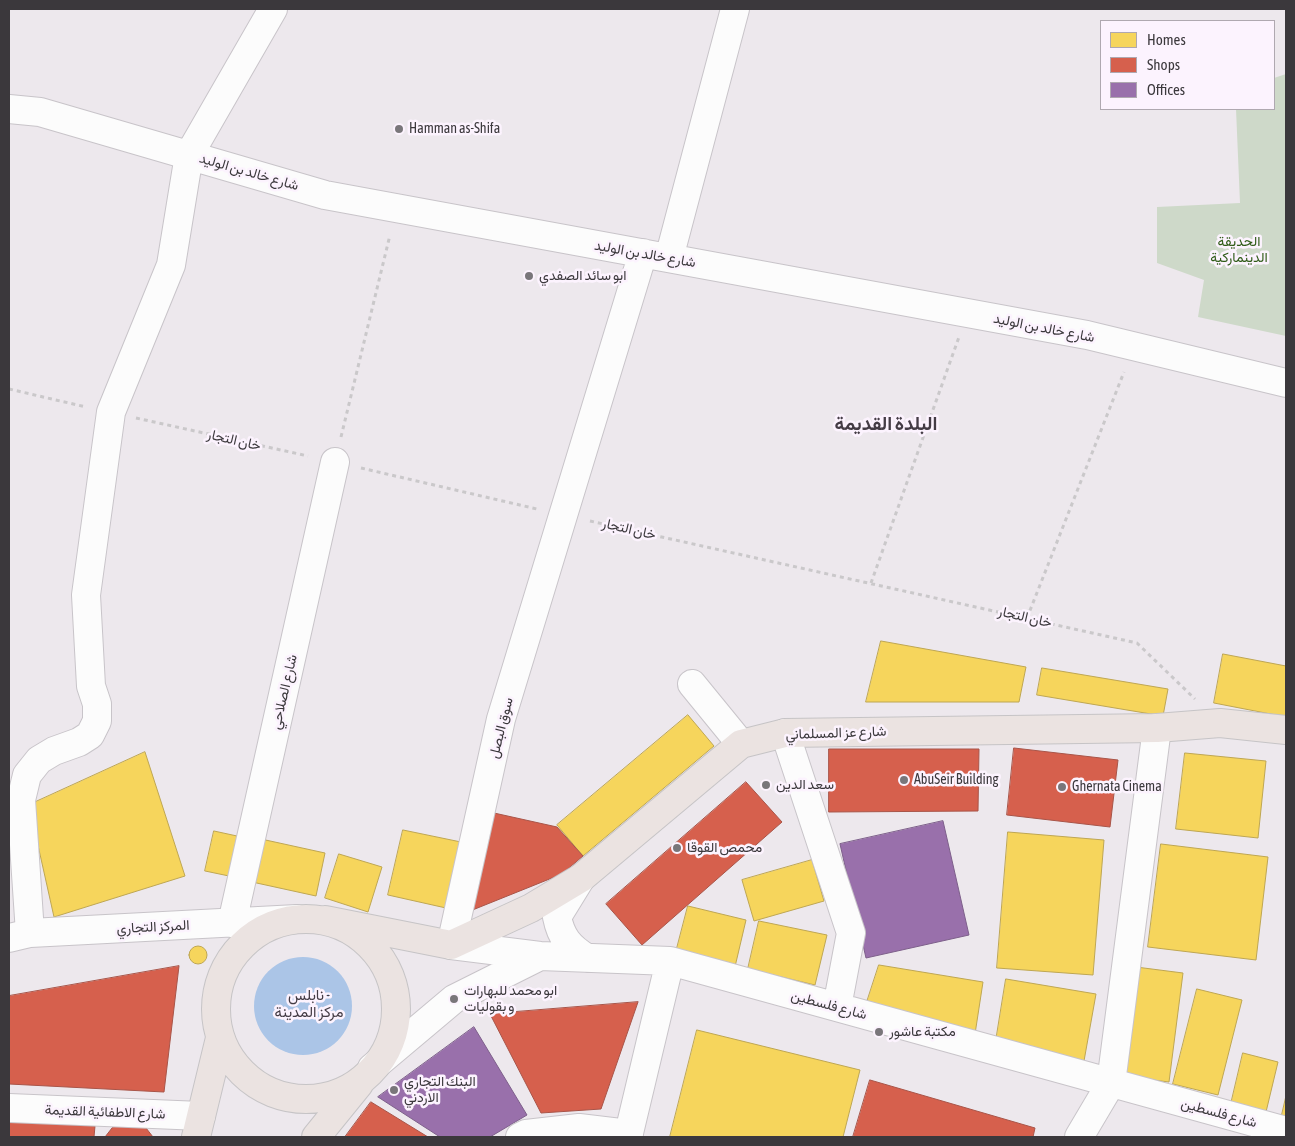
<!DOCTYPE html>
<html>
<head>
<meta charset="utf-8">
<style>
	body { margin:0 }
	#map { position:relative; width:1295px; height:1146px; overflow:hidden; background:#ede8ed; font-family:"Asap Condensed",sans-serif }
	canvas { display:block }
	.frame { position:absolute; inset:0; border:10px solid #3b383c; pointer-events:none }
	.legend { position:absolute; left:1100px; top:20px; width:175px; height:90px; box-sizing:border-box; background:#fcf3fe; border:1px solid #afa8b0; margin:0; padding:6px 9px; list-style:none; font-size:15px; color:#3b383c }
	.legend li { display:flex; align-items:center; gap:10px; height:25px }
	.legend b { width:25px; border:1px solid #afa8b0 }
</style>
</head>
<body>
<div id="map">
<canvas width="1295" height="1146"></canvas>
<div class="frame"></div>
<ul class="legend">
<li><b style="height:14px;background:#f6d55c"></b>Homes</li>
<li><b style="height:14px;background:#d6604d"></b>Shops</li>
<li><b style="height:14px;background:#9970ab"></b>Offices</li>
</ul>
</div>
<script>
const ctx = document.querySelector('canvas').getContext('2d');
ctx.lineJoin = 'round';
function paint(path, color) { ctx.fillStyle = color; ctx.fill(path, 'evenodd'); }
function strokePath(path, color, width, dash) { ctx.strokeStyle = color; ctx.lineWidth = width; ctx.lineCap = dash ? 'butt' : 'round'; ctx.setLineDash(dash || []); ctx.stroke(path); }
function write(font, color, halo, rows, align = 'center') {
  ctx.font = font + ' "Asap Condensed",Vazirmatn,sans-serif'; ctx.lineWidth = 5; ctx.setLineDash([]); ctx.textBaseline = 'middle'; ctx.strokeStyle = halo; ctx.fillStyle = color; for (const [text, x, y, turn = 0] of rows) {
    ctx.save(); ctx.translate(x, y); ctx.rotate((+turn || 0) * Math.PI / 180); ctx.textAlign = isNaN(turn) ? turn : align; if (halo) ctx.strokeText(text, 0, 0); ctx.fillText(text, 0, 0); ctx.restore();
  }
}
paint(new Path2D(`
	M1286 74V336L1198 317 1204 280 1157 263V207L1240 203 1236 109H1274V78Z`), '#ced9c9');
paint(new Path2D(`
	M254 1006a49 49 0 1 1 98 0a49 49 0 1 1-98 0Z`), '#abc5e7');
const homes = new Path2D(`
	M881 641 1026 667 1019 702H866Z
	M1223 654 1286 666V717L1214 703Z
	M1042 668 1168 689 1163 716 1037 695Z
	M688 715 714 746 583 856 557 825Z
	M145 752 185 876 54 917 29 805Z
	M1185 753 1266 761 1258 838 1176 829Z
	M403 830 461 842 446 908 388 895Z
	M214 831 237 836 229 876 205 871Z
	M1008 832 1104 840 1093 975 997 968Z
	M261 839 325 853 316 896 252 882Z
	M1161 844 1268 857 1256 960 1148 947Z
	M339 854 382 867 368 912 325 898Z
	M812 860 824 901 754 921 742 880Z
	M688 906 746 920 734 971 675 956Z
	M759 921 827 935 815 985 748 969Z
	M189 955a9 9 0 1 1 18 0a9 9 0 1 1-18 0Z
	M879 965 983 982 975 1034 866 1005Z
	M1136 967 1183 973 1169 1082 1121 1076Z
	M1006 979 1096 994 1084 1061 995 1047Z
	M1197 989 1242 1000 1218 1095 1173 1084Z
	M697 1030 860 1070 843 1137H670Z
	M1243 1053 1278 1062 1266 1112 1231 1104Z
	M1286 1096V1121L1281 1119Z`);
paint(homes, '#f6d55c');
strokePath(homes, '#bea652', 1);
const shops = new Path2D(`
	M1014 748 1118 760 1110 827 1007 815Z
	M829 749H979L978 811 829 812Z
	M746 782 782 822 642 945 606 904Z
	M494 813 557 827 583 856 562 874 470 911Z
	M179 966 164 1092 9 1084V996Z
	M638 1002 601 1109 541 1113 490 1014Z
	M870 1080 1035 1128 1033 1137H853Z
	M371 1102 428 1137H345Z
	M9 1121 95 1126 94 1137H9Z
	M120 1124H138L146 1128 153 1137H105L112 1128Z`);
paint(shops, '#d6604d');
strokePath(shops, '#a85448', 1);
const offices = new Path2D(`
	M943 821 969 935 866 958 840 844Z
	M474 1027 527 1115 490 1137H440L378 1097Z`);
paint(offices, '#9970ab');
strokePath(offices, '#7d5f8a', 1);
const minor = new Path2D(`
	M9 109 40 112 325 195 1087 335 1286 383
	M643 253 501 719 451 945 540 956 670 961 1286 1131
	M669 258 735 9
	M692 684 741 744
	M785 733 851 933 837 1007
	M581 878 557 917C561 937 569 947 587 958
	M232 923 335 462
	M30 933 21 800 27 775 39 760 54 751 79 742 90 735 97 721V704L91 686 86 595 111 412 171 265 189 155 273 9
	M9 938 30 933 297 919
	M372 1068 454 999 540 956
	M9 1108 201 1116
	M520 1137 526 1134 579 1128 629 1134
	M628 1137 670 961
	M1079 1137 1111 1083 1157 728`);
const major = new Path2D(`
	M216 1009a90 90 0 1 1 180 0a90 90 0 1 1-180 0Z
	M325 920 451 945 531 908 581 878 741 744 785 733 1157 728 1220 723 1286 730
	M196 1137 220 1038
	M316 1137 359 1084`);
strokePath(minor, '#c8c4c9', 30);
strokePath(major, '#c6c4c6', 30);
strokePath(new Path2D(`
	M9 389 86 407
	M136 418 308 456
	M341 437 390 235
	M361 468 537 509
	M590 521 1137 643 1195 699
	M871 583 959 337
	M1027 618 1124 372`), '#cac8ca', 3, [4, 4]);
strokePath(minor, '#fcfcfc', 28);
strokePath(major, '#ebe3e1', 28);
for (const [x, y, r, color] of [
	[399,129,5,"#79767a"],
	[529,276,5,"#79767a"],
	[904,780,5,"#79767a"],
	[766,785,5,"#79767a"],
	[1062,787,5,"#79767a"],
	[677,848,5,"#79767a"],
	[454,999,5,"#79767a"],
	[879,1032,5,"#79767a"],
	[394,1090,5,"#79767a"]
]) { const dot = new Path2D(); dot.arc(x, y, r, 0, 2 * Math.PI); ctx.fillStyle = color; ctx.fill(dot); strokePath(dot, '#fcf3fe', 2); }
write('14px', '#3b383c', '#fcf3fe', [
	["Hamman as-Shifa",409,129],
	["ابو سائد الصفدي",539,276],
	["AbuSeir Building",914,780],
	["سعد الدين",776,785],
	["Ghernata Cinema",1072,787],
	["محمص القوقا",687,848],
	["ابو محمد للبهارات",464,991],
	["و بقوليات",464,1007],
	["مكتبة عاشور",889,1032],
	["البنك التجاري",404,1082],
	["الاردني",404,1098]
], 'left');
write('14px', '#3b383c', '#fcf3fe', [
	["شارع خالد بن الوليد",249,172,16],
	["شارع خالد بن الوليد",645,254,10],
	["شارع خالد بن الوليد",1044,328,11],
	["خان التجار",234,440,13],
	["خان التجار",629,529,13],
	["خان التجار",1025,617,13],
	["شارع الصلاحي",284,692,-77],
	["سوق البصل",501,728,-76],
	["شارع عز المسلماني",836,733,-2],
	["المركز التجاري",153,927,-3],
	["شارع فلسطين",829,1005,15],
	["شارع الاطفائية القديمة",105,1112,2],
	["شارع فلسطين",1219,1113,15]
]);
write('14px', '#2f5b17', '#fcf3fe', [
	["الحديقة",1239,242],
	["الدينماركية",1239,258]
]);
write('15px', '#443c45', '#fcf3fe', [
	["نابلس -",309,995],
	["مركز المدينة",309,1012]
]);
write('bold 19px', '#443c45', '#fcf3fe', [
	["البلدة القديمة",886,424]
]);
</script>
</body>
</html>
